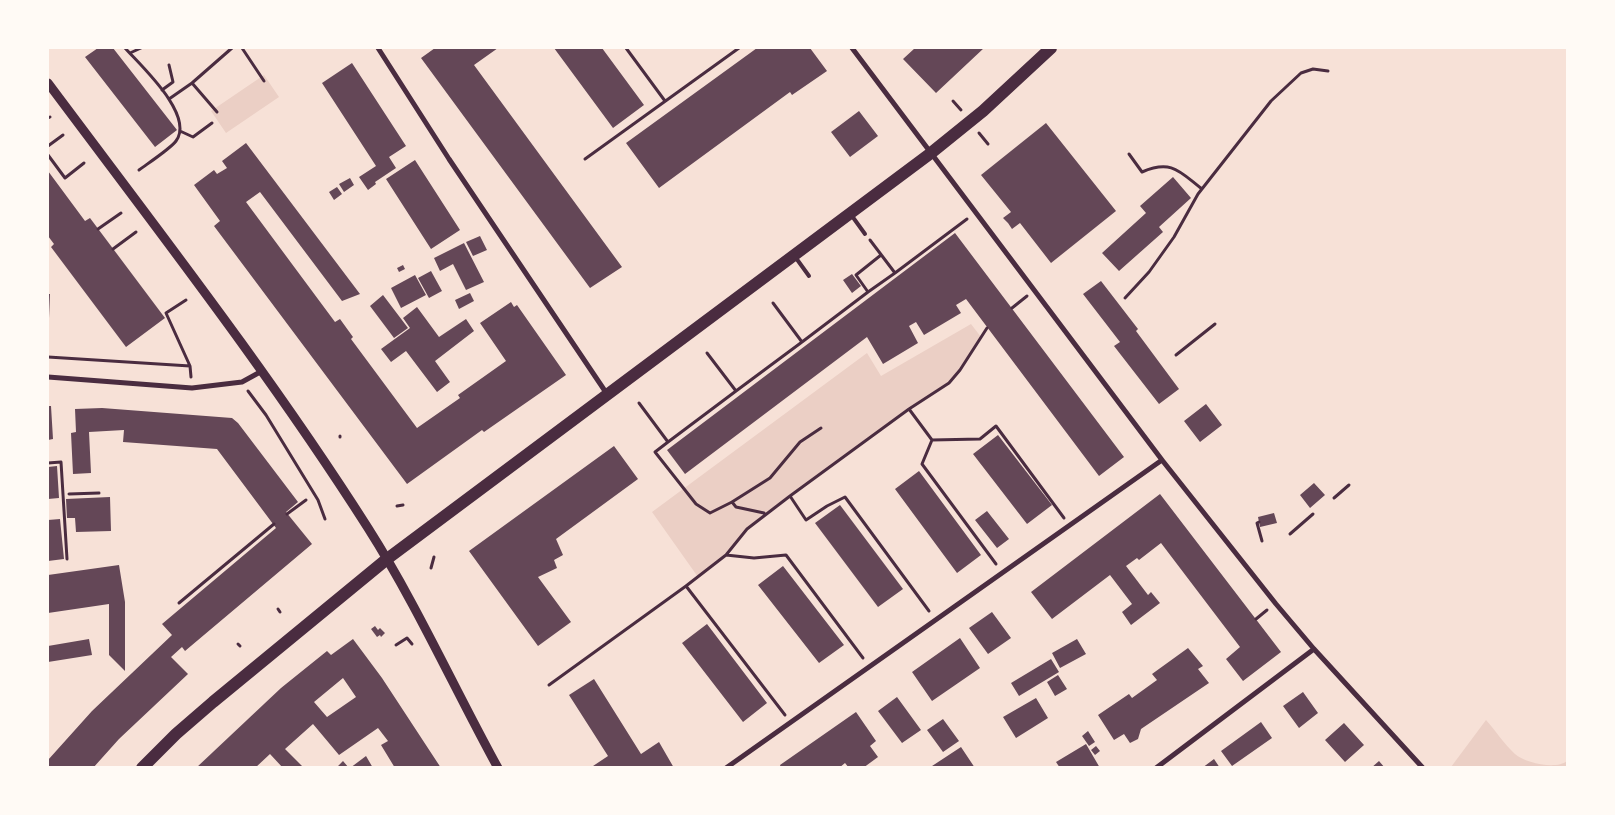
<!DOCTYPE html>
<html>
<head>
<meta charset="utf-8">
<style>
	body { margin:0 }
	#map { position:relative; width:1615px; height:815px; overflow:hidden; background:#f7e1d7; font-family:"Archivo Narrow",sans-serif }
	canvas { display:block }
	.frame { position:absolute; inset:0; border:49px solid #fffaf5; pointer-events:none }
</style>
</head>
<body>
<div id="map">
<canvas width="1615" height="815"></canvas>
<div class="frame"></div>
</div>
<script>
const ctx = document.querySelector('canvas').getContext('2d');
ctx.lineJoin = 'round';
function paint(path, color) { ctx.fillStyle = color; ctx.fill(path, 'evenodd'); }
function strokePath(path, color, width, dash) { ctx.strokeStyle = color; ctx.lineWidth = width; ctx.lineCap = dash ? 'butt' : 'round'; ctx.setLineDash(dash || []); ctx.stroke(path); }
paint(new Path2D(`
	M264 75 279 97 226 133 211 111Z
	M971 324 981 337 949 383 909 409 747 529 726 555 698 577 652 512 867 353 881 376Z
	M1486 720C1496 731 1504 744 1515 754 1525 763 1556 770 1567 761V767H1451Z`), '#ebcfc5');
paint(new Path2D(`
	M98 48H113L177 130 155 147 85 57Z
	M435 48H498L474 65 622 267 590 288 421 58Z
	M554 48H602L644 105 613 128Z
	M757 48H810L827 71 792 95 790 92 659 188 626 143Z
	M915 48H984L936 93 903 59Z
	M352 63 406 146 389 157 396 168 375 182 376 184 368 190 359 177 376 166 322 83Z
	M859 111 878 136 850 157 831 132Z
	M1046 123 1116 211 1051 263 1020 223 1012 229 1008 223 1003 218 1011 212 981 175Z
	M246 143 360 294 342 301 260 192 246 202 335 322 340 319 353 337 351 339 417 428 460 398 458 395 506 361 480 323 511 302 514 307 517 305 566 375 484 432 482 430 407 484 214 226 220 221 194 185 214 170 217 174 227 168 222 161Z
	M415 160 460 230 431 249 386 179Z
	M48 171 85 221 90 218 165 318 126 347 51 247 54 244 48 236Z
	M1173 177 1191 198 1159 227 1163 232 1119 271 1102 253 1146 213 1140 206Z
	M350 178 354 185 344 192 339 184Z
	M337 187 342 194 334 200 329 192Z
	M955 233 1124 457 1099 476 966 299 956 305 961 313 924 335 916 322 909 326 918 343 883 364 867 337 685 474 667 450Z
	M480 236 487 250 473 256 466 242Z
	M464 243 484 282 466 290 453 264 440 271 434 258Z
	M403 265 405 269 399 272 397 268Z
	M431 271 442 291 429 298 418 278Z
	M852 274 861 286 852 293 843 280Z
	M415 275 426 295 401 308 391 288Z
	M1101 281 1138 329 1136 331 1179 389 1159 404 1114 346 1120 342 1083 294Z
	M470 293 474 301 459 309 455 300Z
	M48 294H50L49 318H48Z
	M383 295 408 328 394 338 370 306Z
	M417 307 439 337 466 319 474 331 435 361 450 382 437 392 406 351 391 362 381 349 410 328 403 318Z
	M1206 404 1222 425 1200 442 1184 421Z
	M48 406H51L53 439 48 440Z
	M102 408 232 418 238 423 298 502 286 512 312 544 185 651 182 647 171 657 188 674 119 739 93 768H48V760L92 711 172 635 162 624 276 528 217 449 123 442 124 430 89 432 91 473 73 474 71 433 76 432 75 409Z
	M998 435 1052 505 1027 524 973 454Z
	M614 446 638 479 556 539 563 555 554 560 557 568 538 577 571 622 538 646 469 551Z
	M57 466 59 498 48 499V467Z
	M919 471 981 555 957 573 895 489Z
	M1314 483 1325 495 1310 508 1300 495Z
	M1160 494 1281 652 1243 681 1226 659 1240 647 1161 543 1139 560 1137 558 1126 566 1148 595 1151 592 1160 603 1131 625 1122 612 1132 604 1110 575 1052 619 1031 592Z
	M110 497 111 531 76 532 75 518H67L66 499Z
	M840 505 903 589 878 607 815 523Z
	M987 511 1009 539 997 548 975 520Z
	M1274 513 1277 523 1260 527 1258 517Z
	M60 519 64 559 48 561V520Z
	M119 565 125 602V671L109 655V604L48 613V575Z
	M783 566 844 645 819 663 758 585Z
	M992 612 1011 638 988 654 969 628Z
	M707 624 767 703 743 722 682 643Z
	M375 626 378 630 380 628 385 633 381 637 380 635 377 637 371 629Z
	M960 638 980 668 932 701 912 672Z
	M89 639 92 655 48 662V646Z
	M353 639 382 678 441 768H395L381 745 388 741 378 728 339 755 313 724 285 749 304 768H283L270 754 255 768H196L281 688 327 651 331 655ZM343 678 356 697 327 717 314 702Z
	M1077 639 1086 654 1060 668 1052 653Z
	M1188 648 1203 666 1198 669 1209 683 1141 729 1138 739 1130 743 1124 734 1114 740 1098 715 1129 694 1132 698 1157 680 1152 674Z
	M1051 659 1059 672 1019 696 1011 683Z
	M1058 675 1067 689 1055 696 1047 682Z
	M594 679 641 754 659 742 674 768H590L608 756 569 695Z
	M1303 692 1318 713 1299 728 1283 706Z
	M897 697 921 730 902 743 878 711Z
	M1036 698 1048 718 1016 738 1003 717Z
	M856 712 876 741 870 746 878 757 863 768H849L845 763 839 768H781L780 765Z
	M943 719 959 741 943 752 927 730Z
	M1261 722 1272 738 1232 766 1221 751Z
	M1344 723 1364 745 1345 762 1325 740Z
	M1088 731 1095 742 1089 746 1082 736Z
	M1086 744 1100 768H1060L1056 762Z
	M1096 746 1100 751 1095 755 1091 750Z
	M961 747 975 768H929Z
	M366 756 373 768H350Z
	M1214 759 1220 768H1202Z
	M343 761 349 768H336Z
	M1379 761 1385 768H1371Z`), '#644757');
strokePath(new Path2D(`
	M125 48C141 66 195 115 176 141 170 149 147 164 139 170
	M242 48 264 81
	M626 48 665 101
	M130 53 141 48
	M192 83 217 112
	M162 90 173 82 169 65
	M169 99 192 83 232 48
	M953 101 961 110
	M48 118 50 117
	M180 131 193 137 212 123
	M979 133 988 144
	M48 146 63 135
	M1129 154 1142 172C1172 159 1180 172 1202 189
	M48 155 65 178 84 163
	M585 159 739 48
	M98 229 121 213
	M870 240 895 273 967 219
	M113 249 136 232
	M881 255 856 275 868 292 895 273
	M1125 298 1149 272 1174 237 1198 194 1271 101 1301 73 1313 69 1328 71
	M186 300 166 313 190 366
	M773 303 802 342 868 292
	M1012 308 1027 296
	M707 353 736 391 802 342
	M1176 355 1215 324
	M48 357 190 366 191 377
	M248 391 266 415 318 500 325 519
	M639 403 668 442 736 391
	M909 409 790 496 806 520 827 506 845 497 929 611
	M340 437V436
	M932 440 909 409 949 383 960 370 987 328
	M668 442 655 452 696 504 710 513 732 502 770 478 800 442 821 428
	M48 463 61 462 67 559
	M69 494 99 493
	M1334 498 1349 485
	M732 502 736 507 764 513
	M397 506 403 505
	M287 514 306 500
	M1259 522 1257 523 1262 541
	M1290 534 1313 514
	M726 555 747 529 790 496
	M996 564 922 464 932 440 980 439 996 426 1064 518
	M431 568 434 557
	M686 586 726 555 754 558 786 555 863 658
	M179 603 274 524
	M278 609 280 612
	M1256 619 1267 610
	M238 644 240 646
	M396 645 407 638 412 644
	M549 685 686 586 785 715`), '#4a2c40', 3);
strokePath(new Path2D(`
	M852 216 865 234
	M796 258 809 276`), '#4a2c40', 4);
strokePath(new Path2D(`
	M378 48 449 159 607 394
	M852 48 1162 460 1276 604 1314 649 1423 768
	M48 377 192 388 242 382 262 371
	M726 768 1162 460
	M1156 768 1314 649`), '#4a2c40', 5);
strokePath(new Path2D(`
	M48 83C157 229 270 374 368 528 417 605 454 688 498 768`), '#4a2c40', 9);
strokePath(new Path2D(`
	M142 768 176 734 213 702 387 559 931 153 983 111 1051 48`), '#4a2c40', 12);
</script>
</body>
</html>
